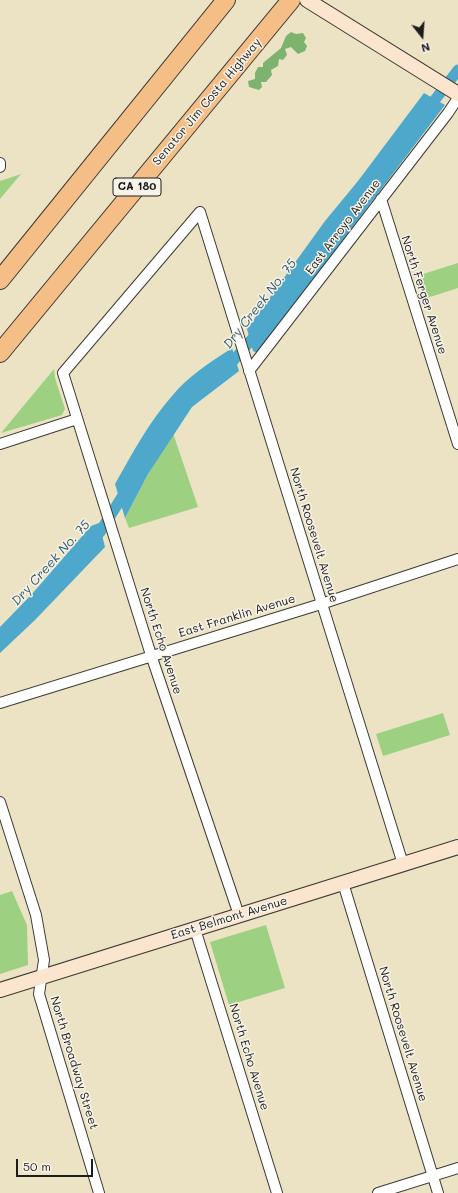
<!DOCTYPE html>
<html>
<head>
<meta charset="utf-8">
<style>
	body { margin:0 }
	#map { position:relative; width:458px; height:1193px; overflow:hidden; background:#ece3c5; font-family:Mali,sans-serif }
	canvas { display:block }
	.north { position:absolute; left:402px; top:16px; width:40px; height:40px; -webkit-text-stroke:3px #f7f3e8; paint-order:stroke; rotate:163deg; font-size:11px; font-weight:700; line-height:16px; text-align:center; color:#1c1c1c }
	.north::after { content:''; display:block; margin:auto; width:14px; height:18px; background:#1c1c1c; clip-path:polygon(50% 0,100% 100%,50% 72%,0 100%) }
	.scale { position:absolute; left:16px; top:1159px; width:77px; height:18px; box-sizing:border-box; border:2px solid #1c1c1c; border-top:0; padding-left:5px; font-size:12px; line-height:14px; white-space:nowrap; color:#1c1c1c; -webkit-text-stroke:3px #f7f3e8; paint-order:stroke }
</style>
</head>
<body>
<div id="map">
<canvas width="458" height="1193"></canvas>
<div class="north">N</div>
<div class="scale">50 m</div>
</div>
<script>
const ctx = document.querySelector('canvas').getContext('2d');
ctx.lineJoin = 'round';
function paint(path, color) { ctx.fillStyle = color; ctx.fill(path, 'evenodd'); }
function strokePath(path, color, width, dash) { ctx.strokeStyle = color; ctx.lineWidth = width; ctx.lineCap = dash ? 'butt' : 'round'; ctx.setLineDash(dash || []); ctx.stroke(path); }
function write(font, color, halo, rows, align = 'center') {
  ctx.font = font + ' Mali,sans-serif'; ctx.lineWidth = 3; ctx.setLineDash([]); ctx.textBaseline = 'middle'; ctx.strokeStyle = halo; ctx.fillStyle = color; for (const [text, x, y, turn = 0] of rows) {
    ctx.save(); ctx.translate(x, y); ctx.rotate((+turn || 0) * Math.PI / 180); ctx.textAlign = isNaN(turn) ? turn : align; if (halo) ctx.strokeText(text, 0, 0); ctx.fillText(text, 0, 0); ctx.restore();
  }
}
paint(new Path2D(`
	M21 174 0 199V181Z
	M458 263V288L427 298 420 275Z
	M54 369 55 378 65 409 62 415 1 433Z
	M173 433 198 507 129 528 125 518 148 474Z
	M443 713 450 735 383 756 376 734Z
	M12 891 27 925 28 965 0 974V895Z
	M266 925 285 988 229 1005 210 942Z`), '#9dd181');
paint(new Path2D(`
	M291 32 296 34 303 33 306 38 304 42 307 46 305 51 298 54 291 47 285 49 287 55 283 60 279 59 278 66 271 70 272 75 266 82H261L262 87 259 90 249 87 248 81 255 79V73L258 67H263V63L281 48 286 36Z`), '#7eb36f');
paint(new Path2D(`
	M424 93 445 105 257 353 253 351 247 329 325 221 358 181Z
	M232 348 239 371 192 407 148 474 125 518 115 484C132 454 149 422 172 396 188 376 211 362 232 348Z
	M99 523 105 547 35 620 0 653V627L32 594 91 526Z`), '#4da8cb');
strokePath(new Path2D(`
	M427 110 458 70
	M225 368 233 361 259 331
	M92 540 100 532 127 489`), '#4da8cb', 11);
const minor = new Path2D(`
	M0 163V167
	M381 199 458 444
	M200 212 63 373 151 655 239 915
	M200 212 403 864
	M249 371 448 113 458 98
	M0 444 77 419
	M0 703 321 604 458 559
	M0 802 36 915 44 960 39 994 99 1193
	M343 883 438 1193
	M195 929 277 1193
	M378 1193 458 1168`);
const secondary = new Path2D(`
	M307 0 458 94
	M0 990 458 847`);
const motorway = new Path2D(`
	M0 280 226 0
	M0 353 291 0`);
strokePath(minor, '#3b3a35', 12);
strokePath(secondary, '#3b3a35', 16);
strokePath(motorway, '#3b3a35', 20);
strokePath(minor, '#fff', 10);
strokePath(secondary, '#fbe5cf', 14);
strokePath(motorway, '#f6be87', 18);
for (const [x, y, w] of [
	[137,187,48]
]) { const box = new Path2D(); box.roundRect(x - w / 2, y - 9, w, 18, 3); ctx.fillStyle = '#f7f3e8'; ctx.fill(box); strokePath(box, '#1c1c1c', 1); }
write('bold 11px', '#1c1c1c', null, [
	["CA 180",137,187]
]);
write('12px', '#1c1c1c', '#f7f3e8', [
	["Senator Jim Costa Highway",207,102,-50],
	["East Arroyo Avenue",343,227,-53],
	["North Ferger Avenue",424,295,72],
	["North Roosevelt Avenue",314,535,73],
	["East Franklin Avenue",237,616,-17],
	["North Echo Avenue",161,641,72],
	["East Belmont Avenue",229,918,-17],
	["North Roosevelt Avenue",403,1034,73],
	["North Echo Avenue",249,1057,73],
	["North Broadway Street",74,1063,73]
]);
write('italic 13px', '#325b6b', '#f7f3e8', [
	["Dry Creek No. 75",260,304,-52],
	["Dry Creek No. 75",51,563,-48]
]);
</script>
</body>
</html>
